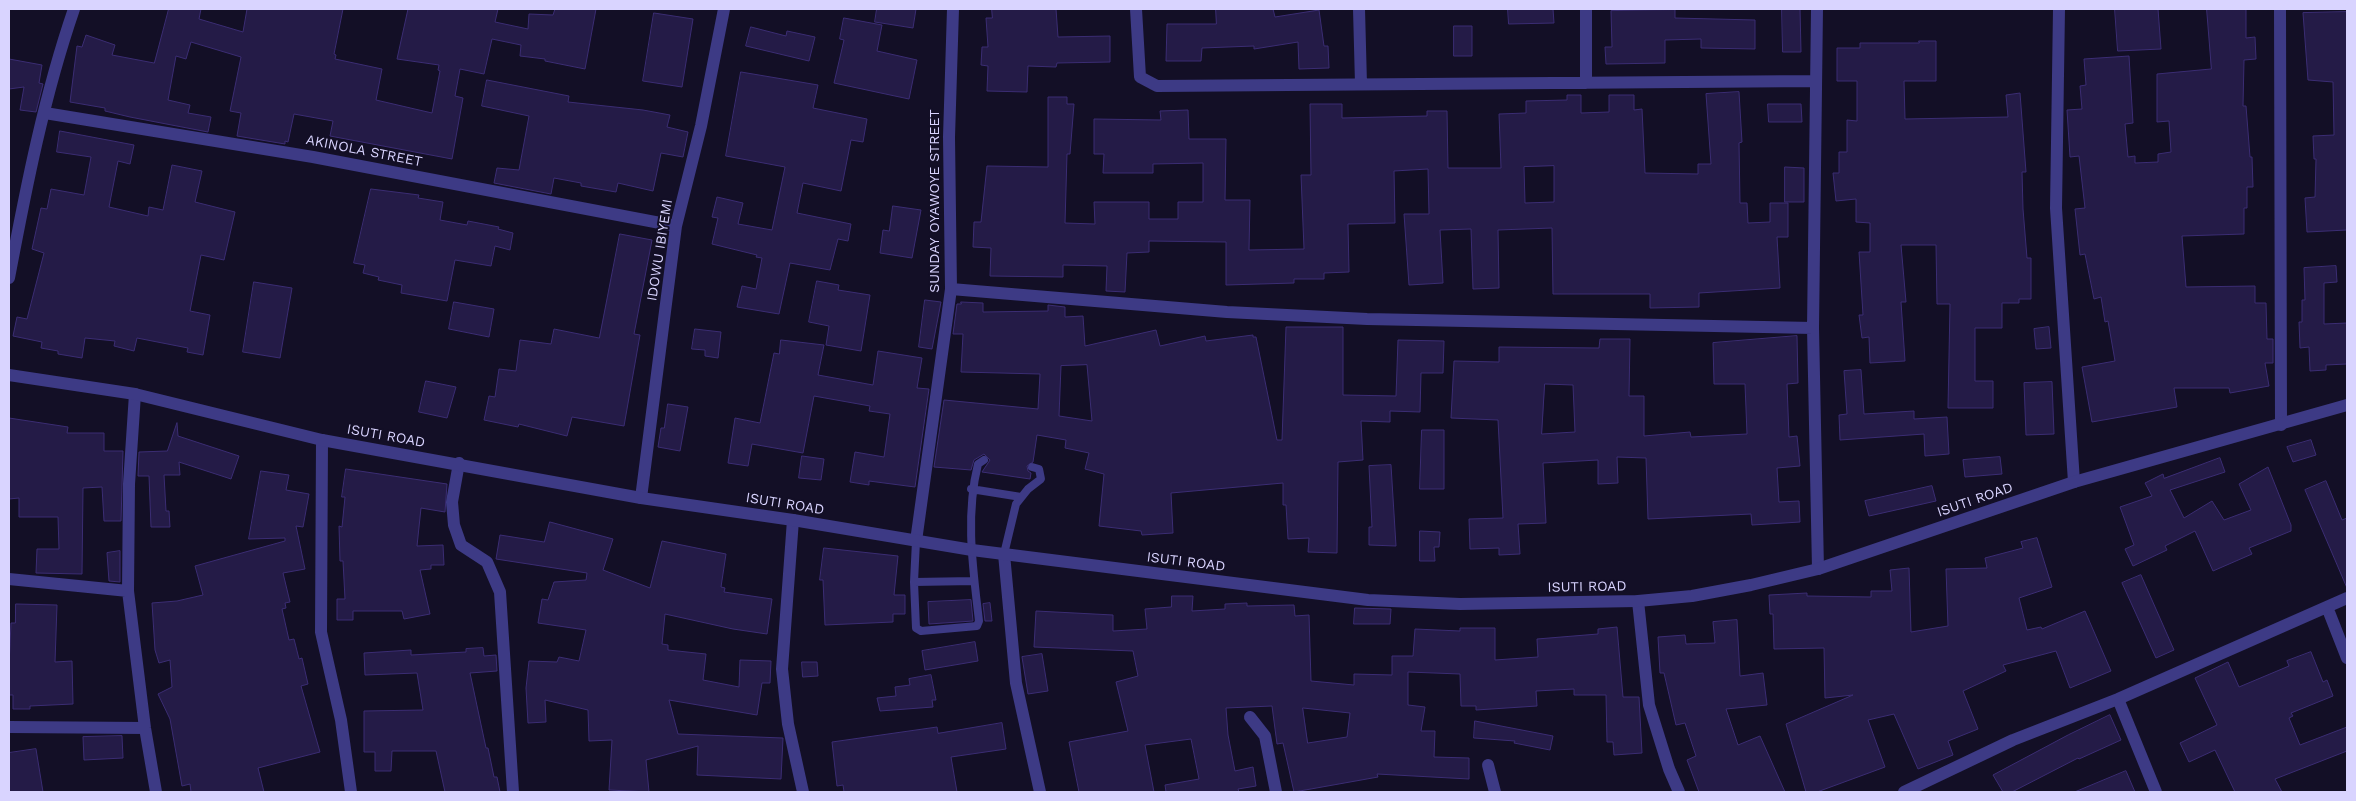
<!DOCTYPE html>
<html>
<head>
<meta charset="utf-8">
<style>
	body { margin:0 }
	#map { position:relative; width:2356px; height:801px; overflow:hidden; background:#130f26; font-family:"Work Sans",sans-serif }
	canvas { display:block }
	.frame { position:absolute; inset:0; border:10px solid #d9d4ff; pointer-events:none }
</style>
</head>
<body>
<div id="map">
<canvas width="2356" height="801"></canvas>
<div class="frame"></div>
</div>
<script>
const ctx = document.querySelector('canvas').getContext('2d');
ctx.lineJoin = 'round';
function paint(path, color) { ctx.fillStyle = color; ctx.fill(path, 'evenodd'); }
function strokePath(path, color, width, dash) { ctx.strokeStyle = color; ctx.lineWidth = width; ctx.lineCap = dash ? 'butt' : 'round'; ctx.setLineDash(dash || []); ctx.stroke(path); }
function write(font, color, halo, rows, align = 'center') {
  ctx.font = font + ' "Work Sans",sans-serif'; ctx.lineWidth = 4; ctx.setLineDash([]); ctx.textBaseline = 'middle'; ctx.strokeStyle = halo; ctx.fillStyle = color; for (const [text, x, y, turn = 0] of rows) {
    ctx.save(); ctx.translate(x, y); ctx.rotate((+turn || 0) * Math.PI / 180); ctx.textAlign = isNaN(turn) ? turn : align; if (halo) ctx.strokeText(text, 0, 0); ctx.fillText(text, 0, 0); ctx.restore();
  }
}
const building = new Path2D(`
	M169 9H201L199 19 243 32 247 9H343L334 54 336 55 335 59 382 69 376 100 432 113 440 71 438 70 439 65 397 59 408 9H498L495 22 528 29 529 14 553 15 555 9H596L585 69 545 61V59L520 56 521 45 492 39 484 74 460 69 455 96 463 98 452 159 330 136 333 121 294 114 288 142 285 141V144L237 136 241 113 230 111 241 57 191 42 186 59 176 56 168 100 190 105 188 113 211 117 208 132 130 117 105 111V108L70 102 77 46 82 47 86 35 115 45 112 55 154 63Z
	M877 9H916L913 28 875 22Z
	M992 9H1056L1058 37 1110 36V62L1057 63 1056 67 1028 66 1027 92 987 91 988 66 981 65 982 47H988L986 18H992Z
	M1216 9H1273L1275 17 1319 10 1324 46H1328L1329 68 1299 69 1298 42 1254 49V46L1202 48 1201 61H1166L1167 24H1216Z
	M1508 9H1553L1554 23 1509 24Z
	M1782 9H1800L1801 52H1783Z
	M2115 9H2158L2161 49 2118 51Z
	M2207 9H2246V38L2255 37 2256 59 2244 60 2243 106H2246L2250 157H2252L2253 187H2247V208H2244V234L2182 236 2186 287 2255 286V303H2266L2267 339H2273V363H2265L2269 386 2230 393 2229 388H2174L2177 407 2092 422 2082 367 2115 361 2108 321 2105 322 2101 297 2094 299 2085 254 2080 255 2075 209 2085 208 2079 156 2070 157 2067 110 2082 109 2080 86 2086 85 2084 59 2129 56 2133 123 2125 124 2128 157 2135 156V163L2158 162V154L2171 152 2169 121 2157 122V74L2211 69Z
	M1675 10V18L1755 20V49L1701 48V39L1665 40V63L1606 64 1605 47H1612L1611 11Z
	M2347 12V230L2307 232 2305 198 2315 197 2316 159H2314L2313 136 2334 135 2333 82 2308 80 2303 13Z
	M654 13 693 19 682 87 643 81Z
	M844 18 882 25 877 51 917 60 909 99 834 83 844 40 840 39Z
	M1454 26H1472V56H1454Z
	M751 27 786 36 787 31 815 37 809 61 746 46Z
	M1919 41H1936V81H1904L1905 119 2008 117 2006 95 2020 93 2026 172H2022L2023 209 2027 258H2031V299H2019V303H2002V328H1975V381H1993V408H1948L1950 304H1937L1936 245H1901L1906 302H1901L1905 361 1870 363 1869 337 1862 338 1859 315H1863L1859 252H1870V223L1856 222V199L1836 201 1833 173H1839V152H1847V120L1857 121V81H1837V48H1860V43H1919Z
	M9 59 42 65 39 83 43 84 36 112 20 110 24 87 9 89Z
	M741 72 818 85 813 108 867 119 863 142 851 140 841 191 803 183 797 213 851 224 848 241 838 239 830 270 790 263 779 314 737 307 742 286 756 289 762 258 756 257 757 255 712 244 718 218 712 217 717 197 743 203 738 224 772 230 785 167 726 156Z
	M487 80 569 96 568 102 643 110 670 115 667 127 688 132 683 157 661 153 653 191 618 183 616 192 581 186V183L554 178 551 194 494 183 497 168 519 170 529 116 482 106Z
	M1739 92 1742 142 1739 143 1740 203H1747L1748 223 1770 222V203H1788V237H1777L1780 288 1699 293V307L1650 308V294H1553L1552 228 1498 230 1499 288 1473 289 1471 229 1440 230 1443 283 1409 285 1404 214H1429L1428 169 1394 171 1395 223 1348 224 1349 272 1324 273V279H1294V283L1226 285V242L1149 241V252L1127 253 1125 292 1106 291 1107 266 1063 265V277L990 276 991 248 973 247 974 222H981L987 166 1048 167V97H1067V104H1074L1070 154H1067L1065 223 1095 224 1094 202H1149V219H1178V202H1203V163L1153 164V173H1103L1104 154H1094V119L1161 120 1160 111 1188 110 1189 139H1226L1225 200H1250L1249 250 1304 249 1301 175H1311L1310 104H1342V118L1427 116V111H1447L1448 168H1501L1499 114 1526 113V101L1567 100V95H1581V113L1609 112V95H1634V110L1642 109 1645 173 1698 174V164H1711L1706 94ZM1554 166V202L1525 203 1524 167Z
	M1768 104H1801L1802 122H1769Z
	M60 131 134 145 130 164 118 161 109 207 148 216 149 207 163 210 172 165 202 171 195 202 235 212 224 260 201 255 190 311 210 315 203 355 187 352 188 348 137 338 134 351 114 346 115 341 85 338 82 358 58 354V351L41 348 42 342 13 336 17 317 27 319 44 253 32 249 41 208 47 209 51 189 84 195 91 157 57 152Z
	M1785 167 1804 168V202H1785Z
	M371 189 419 195 418 198 443 202 440 220 467 225 468 221 499 227 498 229 513 233 510 250 495 246 491 266 455 260 447 301 401 293 402 285 378 280 379 277 363 273 365 265 354 263Z
	M893 206 921 210 912 258 880 253 883 230 889 231Z
	M620 234 652 240 634 334 640 335 624 426 572 417 567 436 519 424 518 427 484 420 489 396 495 397 499 369 516 371 520 340 551 344 554 329 599 338Z
	M2336 266 2337 282 2324 283V324L2347 323V364L2326 365V370L2310 371 2309 347 2300 348 2299 322H2302V300H2305L2304 268Z
	M817 281 839 285 838 290 870 295 861 351 826 345 829 326 809 322Z
	M254 282 292 288 280 358 243 352Z
	M925 300 941 302 932 349 919 347Z
	M454 302 494 309 489 337 449 329Z
	M961 302 983 303V312L1048 311V305L1065 307V317L1083 316 1085 346 1156 330 1160 346 1205 336 1206 341 1253 335V337H1256L1277 440H1282L1286 327H1343V395L1396 396 1398 340 1444 341 1443 373H1421L1420 412 1390 411V422L1361 421 1363 460 1338 462 1337 553 1308 552 1309 538 1288 539 1286 505H1283V483L1171 493 1173 533 1142 535 1141 531 1099 526 1104 474 1085 469 1089 453 1065 448 1066 440 1037 435 1033 462 1027 466 1028 471 1031 473 1030 479 982 472 990 460 984 454 974 460 971 470 934 467 944 400 1038 409 1040 374 961 372 963 334H953L957 304H961ZM1087 365 1092 421 1059 416 1061 366Z
	M2049 327 2051 348 2036 349 2034 329Z
	M695 329 721 332 718 358 705 356V350L692 349Z
	M1797 336 1798 383 1787 384 1789 437 1797 436 1800 466 1777 468 1779 502 1799 501 1800 522 1752 525 1751 514 1648 519 1646 458 1617 457 1618 483 1598 484V460L1543 463 1546 523 1518 524 1520 554 1499 555V548L1470 549 1469 519 1503 518 1498 420 1451 418 1454 361 1499 362V347L1599 348 1600 339H1630L1629 396H1644V436L1690 432 1691 437 1747 434 1745 384H1714L1713 343ZM1545 384 1573 385 1575 432 1542 434Z
	M781 340 824 345 818 375 873 385 878 351 922 358 917 388 929 389 915 487 869 481V485L850 482 855 452 884 457 890 414 869 411 870 406 814 396 803 453 752 444 748 466 728 463 735 418 760 423 774 353 779 354Z
	M1861 370 1864 414 1914 411V419L1947 417 1949 454 1925 456 1924 434 1840 440 1839 415 1847 414 1844 371Z
	M426 381 456 387 447 418 419 412Z
	M2052 382 2054 434 2026 435 2024 383Z
	M668 404 688 407 680 451 658 447 661 428H664Z
	M9 418 68 427 67 433H104V451H123L121 521H104L102 487 83 488 82 574 36 573 37 549H59L58 517H19V498L9 499Z
	M177 423 178 436 239 456 231 479 179 462 180 475H164L166 511H169L170 527H151L149 476H138L139 452 167 451Z
	M1422 430H1444V489H1420Z
	M2311 440 2316 455 2293 462 2287 447Z
	M802 456 824 459 821 480 799 478Z
	M2000 457 2002 474 1965 477 1963 460Z
	M2220 458 2225 472 2170 490 2184 518 2212 501 2224 520 2251 510 2239 484 2268 467 2291 525V531L2249 548 2252 554 2213 571 2195 531 2165 546 2167 550 2133 566 2125 549 2134 545 2120 507 2152 496 2145 483 2163 474 2164 478Z
	M1391 465 1396 546 1369 545V527H1372L1369 466Z
	M346 469 447 484 445 512 421 508 417 546 443 545 444 565H431V569L420 570 430 614 404 619 402 611H353V620H337V599H345L343 561H340L339 526 342 527 345 497H342Z
	M261 471 289 475 286 490 309 494 303 527 296 526 305 569 283 573 290 602 285 603 286 608 282 609 289 640 294 639 299 659 302 658 308 684 301 686 320 752 258 768 264 792H191L190 784 182 786 170 719 158 694 172 687 170 660 159 663 155 650 152 603 177 601 203 595 195 566 285 541V538L249 539Z
	M2326 481 2342 520 2347 518V588L2305 490Z
	M1932 486 1936 501 1869 516 1865 501Z
	M550 522 613 539 603 570 650 588 662 541 726 554 721 587 725 588 724 592 772 599 767 634 733 629 665 614 662 644 668 645V650L706 654 703 680 739 687 740 660 771 661 770 683H762L757 715 669 700 678 734 783 738 781 779 697 775 698 746 646 760 649 792 609 790 612 740 589 741 588 710 545 700 546 722 528 723 526 688 529 661 557 662 559 657 579 661 586 630 538 623 542 599 548 600 554 582 586 580 587 573 496 559 500 535 544 542Z
	M1420 531 1440 532 1439 547H1434L1435 561H1420Z
	M2037 538 2052 587 2019 598 2027 630 2041 627 2042 629 2085 611 2111 671 2070 688 2056 651 2003 665 2006 671 1963 691 1978 729 1948 741 1953 755 1918 769 1894 714 1868 720 1885 767 1817 792H1806L1786 724 1853 695 1825 698 1824 648 1774 649 1773 614H1770L1769 595 1807 593V596L1871 597V591H1892L1890 570 1909 568 1911 632 1948 626 1946 569 1987 568 1985 558 2023 548 2021 542Z
	M824 548 898 556 894 595H905V614H893V622L825 625 823 580H820Z
	M120 551V582L109 581 107 553Z
	M2141 575 2174 650 2156 658 2122 583Z
	M1172 596H1193L1192 611 1225 609V604L1247 603V606L1294 605 1295 616 1309 615 1311 681 1354 685V674L1392 675V656H1413L1415 629 1460 631V628H1495V660L1538 657 1537 639 1598 634V629L1617 627 1623 697H1639L1642 753 1614 755 1613 742H1607L1606 695H1574V689L1536 691 1537 706 1476 710V706H1461L1460 674 1408 672V705L1425 707 1421 731H1435L1434 757 1469 758V779L1377 774 1378 777 1294 792 1283 743 1277 744 1272 706 1226 708 1228 735 1235 771 1253 767 1256 786 1238 789 1239 792H1166L1165 785 1199 779 1191 739 1145 745 1154 792H1079L1069 742 1128 731 1116 682 1138 676 1133 651 1034 647 1036 611 1113 615V631L1147 629 1145 609 1171 607ZM1303 708 1350 713 1347 737 1308 743Z
	M971 600 973 621 929 624 928 602Z
	M990 603 992 621H985L983 604Z
	M16 604 57 605 55 662 72 661 73 704 30 706V709H13V695H9V666L11 623H15Z
	M1355 608 1391 609 1390 624H1354Z
	M1737 620 1740 676 1763 673 1767 705 1726 709 1738 745 1760 736 1785 792H1699L1687 760 1696 756 1685 723 1676 725 1664 673H1660L1658 637 1685 635 1686 644 1715 643 1713 622Z
	M975 642 978 661 925 670 922 651Z
	M483 648 484 656 496 655 497 671 470 673 486 748H488L494 777H497L500 792H445L436 751H392L391 771H375V752H364V711L423 710 417 673 365 675 364 653 411 650V655L466 652V649Z
	M2311 652 2323 682 2327 680 2333 696 2291 713 2293 716 2289 718 2300 745 2347 727V751L2275 779 2282 792H2235L2215 750 2189 762 2180 743 2217 725 2195 678 2228 662 2239 687 2289 666 2287 661Z
	M1042 654 1048 691 1028 694 1022 657Z
	M802 662H817L818 676 803 677Z
	M931 675 936 700H932L933 707 880 711 877 698 896 696 895 687 910 685 909 679Z
	M2110 715 2121 740 2079 759 2078 758 2012 792H2003L1993 775 2068 735Z
	M1475 721 1553 736 1550 750 1514 743 1515 741 1474 738Z
	M1002 723 1006 749 951 757 957 792H844L843 785 837 786 832 742 937 727 938 733Z
	M122 736 123 758 84 760 83 737Z
	M36 749 43 792H9V753Z
	M2126 771 2135 792H2075Z`);
paint(building, '#241b47');
strokePath(building, '#3b2d73', 1);
strokePath(new Path2D(`
	M971 489 1021 497
	M916 541 914 582 916 628 921 631 977 626 979 621C973 569 965 516 978 464L984 460
	M1004 554 1016 504 1028 489 1041 479 1039 469 1032 467
	M914 582 974 581`), '#3d3a85', 8);
strokePath(new Path2D(`
	M1136 9 1140 77 1157 86 1816 81
	M1359 9 1361 84
	M1586 9V83
	M1817 9 1813 328 1818 569
	M2059 9 2056 208 2074 482
	M2280 9 2281 425
	M45 113 313 157 676 226
	M9 278C26 188 44 96 74 9
	M951 289 1227 312 1367 319 1813 328
	M135 394 129 484 128 591 145 728 156 792
	M322 440 321 632 341 720 351 792
	M459 463 452 502 454 525 461 545 487 562 500 592 513 792
	M641 498 676 226 701 126 724 9
	M793 520 782 669 788 724 803 792
	M916 541 951 289 949 137 953 9
	M1004 554 1016 683 1040 792
	M9 579 128 591
	M1638 601 1649 705 1669 769 1679 792
	M2327 607 2347 658
	M2118 699 2156 792
	M1250 717 1265 736 1276 792
	M9 727 145 728
	M1488 765 1495 792
	M1904 792 2013 740 2118 699 2347 598`), '#3d3a85', 12);
strokePath(new Path2D(`
	M9 375 135 394 322 440 641 498 793 520 972 550 1368 600 1460 604 1638 601 1692 596 1751 585 1818 569 2074 482 2347 405`), '#3d3a85', 12);
write('14px', '#d9d4ff', '#130f26', [
	["AKINOLA STREET",364,151,11],
	["SUNDAY OYAWOYE STREET",935,201,-90],
	["IDOWU IBIYEMI",660,250,-81],
	["ISUTI ROAD",386,436,10],
	["ISUTI ROAD",1975,500,-19],
	["ISUTI ROAD",785,504,9],
	["ISUTI ROAD",1186,562,7],
	["ISUTI ROAD",1587,587,-1]
]);
</script>
</body>
</html>
